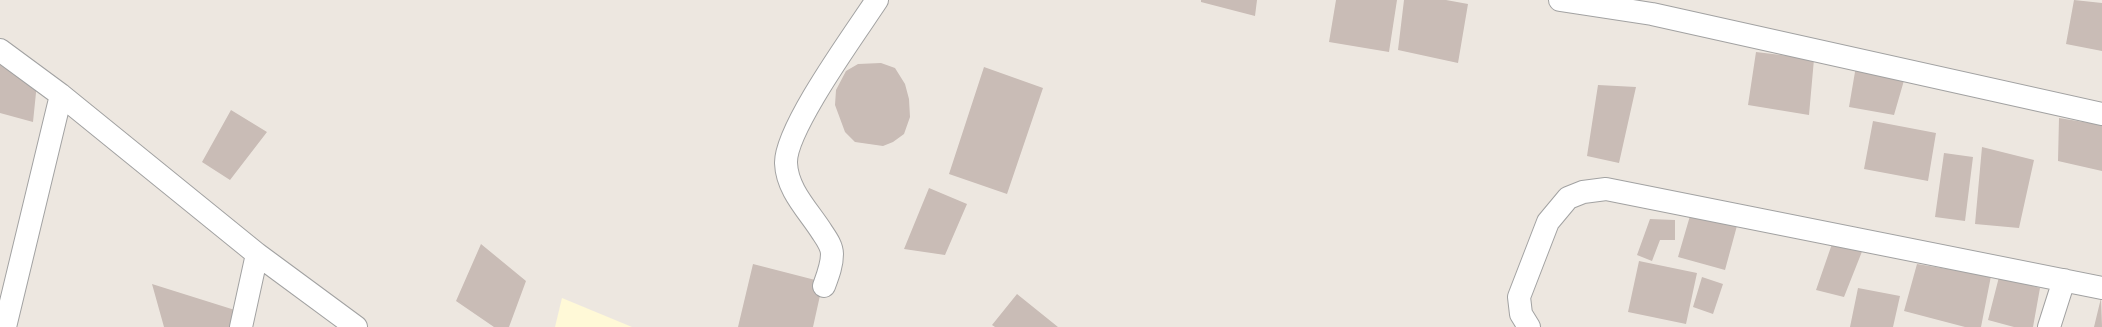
<!DOCTYPE html>
<html>
<head>
<meta charset="utf-8">
<style>
	body { margin:0 }
	canvas { display:block; background:#ede7e0 }
</style>
</head>
<body>
<canvas width="2102" height="327"></canvas>
<script>
const ctx = document.querySelector('canvas').getContext('2d');
ctx.lineJoin = 'round';
function paint(path, color) { ctx.fillStyle = color; ctx.fill(path, 'evenodd'); }
function strokePath(path, color, width, dash) { ctx.strokeStyle = color; ctx.lineWidth = width; ctx.lineCap = dash ? 'butt' : 'round'; ctx.setLineDash(dash || []); ctx.stroke(path); }
paint(new Path2D(`
	M562 298 632 327H555Z`), '#fff9d7');
paint(new Path2D(`
	M1201 0H1257L1255 16 1201 2Z
	M1336 0H1397L1389 52 1329 42Z
	M1404 0H1446L1468 4 1458 63 1398 50Z
	M2074 0 2102 3V51L2066 44Z
	M1756 52 1814 59 1809 115 1748 105Z
	M0 53 37 83 33 122 0 113Z
	M881 63 895 68 905 84 909 99 910 117 904 134 893 142 883 146 855 142 845 132 835 105 836 90 846 71 858 64Z
	M1856 66 1905 77 1894 115 1849 107Z
	M984 67 1043 88 1007 194 949 174Z
	M1598 85 1636 87 1619 163 1587 156Z
	M231 110 267 132 230 180 202 162Z
	M2059 118 2102 125V171L2058 161Z
	M1873 121 1936 133 1928 181 1864 169Z
	M1982 147 2034 160 2019 228 1975 224Z
	M1944 153 1973 157 1965 221 1935 217Z
	M929 188 967 204 945 255 904 249Z
	M1692 209 1738 222 1725 270 1678 257Z
	M1650 219 1675 220V240H1660L1652 261 1637 255Z
	M1833 241 1863 249 1844 297 1816 290Z
	M481 244 526 281 509 327H494L456 301Z
	M1639 261 1697 273 1686 324 1628 312Z
	M753 264 823 282 813 327H738Z
	M1917 264 1991 276 1981 327H1965L1904 311Z
	M1702 277 1723 284 1713 314 1693 307Z
	M1999 277 2040 288 2033 327H2014L1988 320Z
	M152 284 238 311 235 327H164Z
	M1858 288 1900 296 1893 327H1850Z
	M1017 294 1058 327H995L992 325Z
	M2101 298 2102 327H2094Z`), '#c9bcb6');
const minor = new Path2D(`
	M1560 0 1652 14 2102 114
	M0 50 61 95 257 254 356 327
	M824 286C828 275 832 265 832 254 832 246 826 238 822 232 808 210 787 190 786 163 785 129 856 32 877 0
	M5 327 61 95
	M241 327 257 254
	M1529 327 1521 314 1519 297 1548 222 1568 198 1583 192 1606 189 2102 288
	M2049 327 2064 280`);
strokePath(minor, '#a2a2a2', 24);
strokePath(minor, '#fff', 22);
</script>
</body>
</html>
